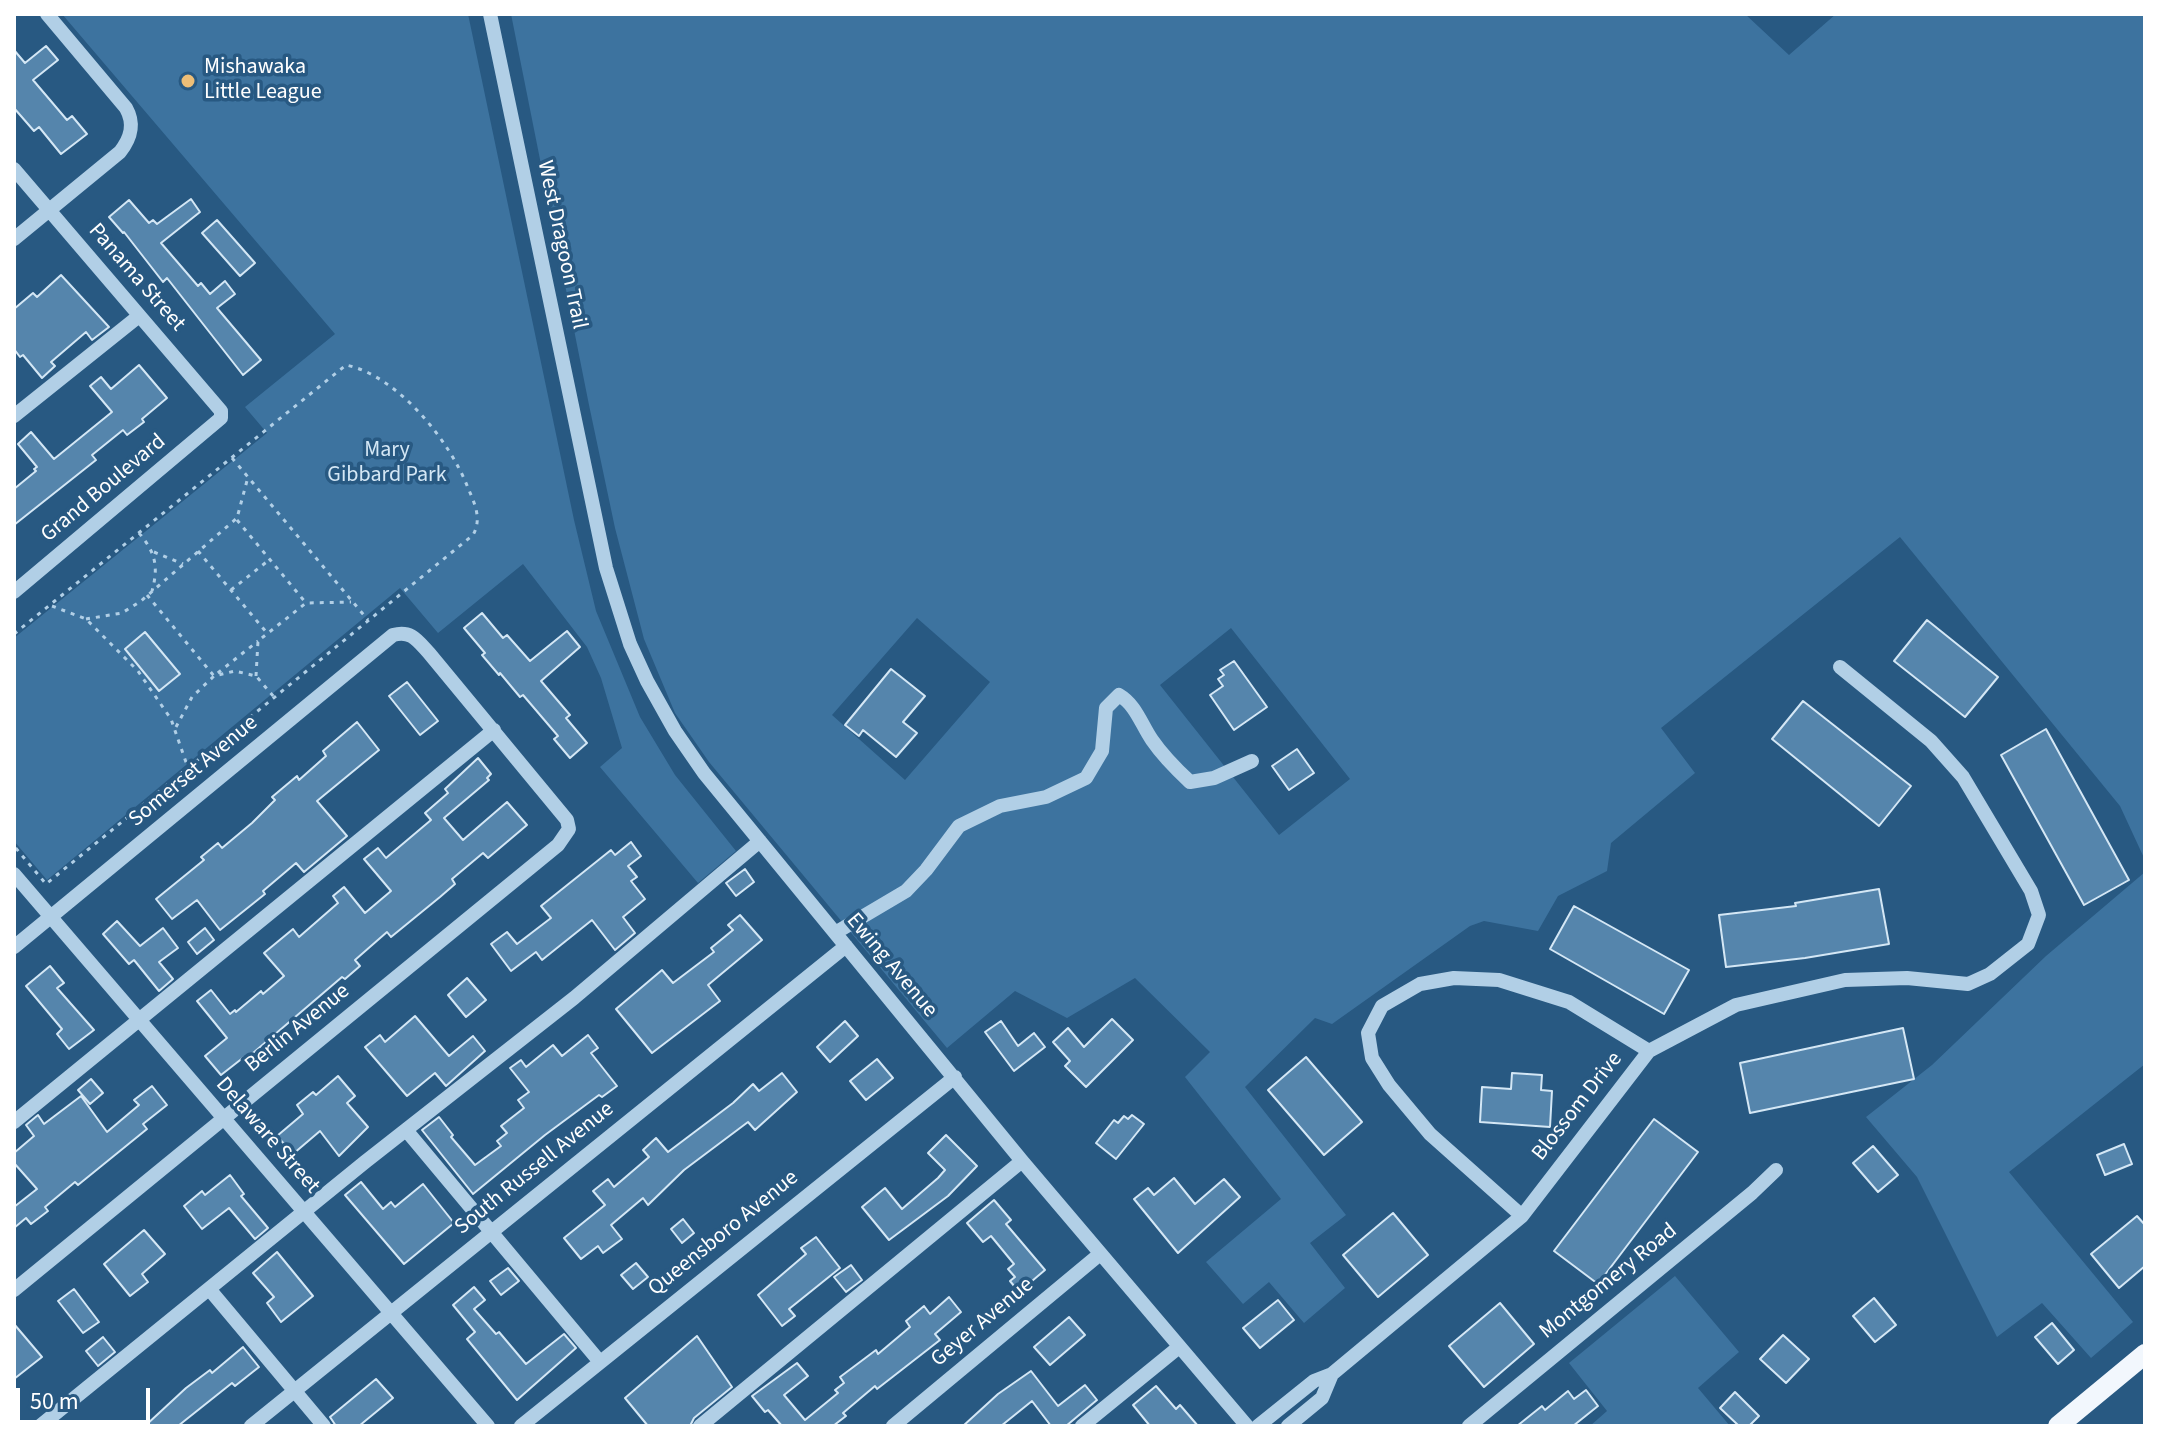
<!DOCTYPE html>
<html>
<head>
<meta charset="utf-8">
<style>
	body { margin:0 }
	#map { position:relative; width:2159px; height:1440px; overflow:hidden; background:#285982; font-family:"Source Sans 3",sans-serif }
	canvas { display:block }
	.frame { position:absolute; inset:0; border:16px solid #fff; pointer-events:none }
	.scale { position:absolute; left:16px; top:1388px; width:134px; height:36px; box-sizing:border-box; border:4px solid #fff; border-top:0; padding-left:10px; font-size:24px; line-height:28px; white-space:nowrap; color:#fff; -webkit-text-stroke:6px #285982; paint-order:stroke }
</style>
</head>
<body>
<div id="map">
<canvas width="2159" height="1440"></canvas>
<div class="frame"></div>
<div class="scale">50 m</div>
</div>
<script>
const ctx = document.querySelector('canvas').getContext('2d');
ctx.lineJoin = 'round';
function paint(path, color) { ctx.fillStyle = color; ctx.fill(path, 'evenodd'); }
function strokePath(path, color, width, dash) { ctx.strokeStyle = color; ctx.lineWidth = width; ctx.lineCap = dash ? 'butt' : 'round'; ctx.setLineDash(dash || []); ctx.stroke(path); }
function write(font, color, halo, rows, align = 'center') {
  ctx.font = font + ' "Source Sans 3",sans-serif'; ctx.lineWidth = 7; ctx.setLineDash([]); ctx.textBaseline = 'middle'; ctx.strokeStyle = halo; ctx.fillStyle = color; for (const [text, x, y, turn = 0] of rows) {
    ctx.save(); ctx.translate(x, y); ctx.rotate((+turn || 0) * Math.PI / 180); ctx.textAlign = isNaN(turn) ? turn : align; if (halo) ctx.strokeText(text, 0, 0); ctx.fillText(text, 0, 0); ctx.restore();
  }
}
paint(new Path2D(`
	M62 14H468L574 520 596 611 640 717 675 775 736 851 698 883 600 767 622 748 601 678 587 647 523 564 438 633 400 588 47 880 14 841V638L267 433 245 407 335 334Z
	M511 14H1745L1789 55 1836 14H2145V860L2120 806 1900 537 1661 728 1695 773 1611 843 1607 871 1558 896 1538 931 1484 921 1470 926 1332 1024 1315 1018 1245 1087 1346 1215 1310 1243 1345 1288 1304 1323 1269 1282 1243 1304 1206 1262 1281 1199 1185 1077 1210 1052 1135 978 1067 1018 1015 991 947 1048 709 762 675 713 644 639 615 528 589 405ZM917 618 990 682 905 780 832 715ZM1231 628 1350 779 1279 835 1160 685Z
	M2145 872V1064L2009 1172 2133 1322 2091 1358 2042 1303 1997 1337 1917 1177 1866 1117 1932 1065 2046 956Z
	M1675 1276 1739 1352 1698 1388 1730 1426H1590L1607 1411 1569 1363Z`), '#3d739f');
const building = new Path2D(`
	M46 46 58 60 33 80 67 120 72 116 87 134 61 154 39 127 34 131 14 108V50L25 63Z
	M191 199 200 212 161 243 198 286 201 283 210 294 225 281 235 294 217 308 261 360 243 375 167 278 163 282 124 232 123 233 109 217 129 200 149 223 153 220 157 224Z
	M217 220 255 263 240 276 202 233Z
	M61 275 109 327 92 340 86 332 51 362 55 366 42 378 23 355 20 357 14 349V309L33 293 37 297Z
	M139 365 167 398 142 419 144 422 127 435 123 430 92 455 96 460 14 525V489L36 471 34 469 37 467 18 444 31 432 54 459 112 412 90 386 101 377 111 389Z
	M482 613 503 638 507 635 530 661 567 631 580 647 541 681 570 715 566 718 587 743 570 758 554 739 558 736 523 695 520 697 500 673 499 675 482 655 485 653 464 628Z
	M1927 620 1998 677 1965 717 1894 661Z
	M145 632 180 674 159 691 125 649Z
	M1234 661 1267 707 1234 730 1210 695 1223 686 1218 679 1224 675 1220 670Z
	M891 669 925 696 903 722 917 733 896 757 863 730 859 736 845 725Z
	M407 682 438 721 420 735 389 696Z
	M1803 701 1911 786 1879 826 1772 739Z
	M357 722 379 750 317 801 347 836 304 872 296 863 263 891 265 894 220 930 197 900 172 919 156 899 204 860 201 857 218 843 222 848 252 823 275 800 272 797 297 776 299 780 326 756 323 751Z
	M2046 729 2129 880 2084 905 2001 755Z
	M1297 749 1314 773 1289 790 1272 766Z
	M478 758 491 774 487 778 489 780 444 818 463 840 507 802 527 825 488 858 483 853 452 879 455 884 440 897 391 937 387 932 355 960 360 966 345 979 342 977 246 1059 244 1057 221 1075 205 1056 227 1038 197 1001 211 990 230 1014 235 1010 236 1012 261 991 263 994 284 976 264 953 293 929 299 937 338 903 333 896 344 887 365 913 391 891 364 859 378 848 386 858 431 820 425 813 448 793 445 789Z
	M631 842 641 856 628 866 637 877 631 881 645 899 623 917 635 933 615 950 592 920 542 960 536 952 511 971 491 944 507 932 517 944 551 918 541 906 611 850 615 855Z
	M745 869 754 882 736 896 726 883Z
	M1879 889 1889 944 1805 958 1726 967 1719 915 1796 906 1795 903Z
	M1574 906 1689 970 1664 1014 1550 949Z
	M740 915 762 940 708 985 720 1001 652 1053 616 1009 662 970 673 983 714 952 711 948 733 930 728 925Z
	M117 921 140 946 163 928 178 948 159 962 173 979 159 991 134 960 129 964 103 934Z
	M205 928 214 940 197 954 188 942Z
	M50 966 64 983 57 988 94 1030 69 1049 57 1034 62 1029 26 986Z
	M467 978 486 1000 466 1017 448 995Z
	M415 1016 449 1056 473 1036 485 1051 446 1086 435 1073 407 1096 365 1047 380 1035 385 1042Z
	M1112 1019 1133 1040 1086 1087 1065 1066 1070 1061 1053 1042 1068 1028 1084 1047Z
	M845 1021 858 1036 830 1062 817 1047Z
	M1001 1021 1018 1046 1034 1033 1045 1047 1014 1071 985 1032Z
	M1903 1028 1914 1079 1750 1113 1740 1063Z
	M588 1035 598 1048 591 1053 617 1086 602 1097 599 1095 545 1135 473 1194 422 1130 439 1117 453 1135 451 1137 475 1165 501 1146 497 1141 507 1133 501 1126 524 1108 518 1100 529 1092 510 1068 521 1060 526 1067 553 1045 562 1056Z
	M1306 1057 1362 1122 1324 1155 1268 1090Z
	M877 1059 893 1078 866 1100 850 1081Z
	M782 1073 797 1092 755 1130 748 1122 684 1170 648 1205 643 1198 611 1225 622 1239 603 1253 598 1246 581 1259 564 1238 605 1205 593 1191 608 1179 614 1187 649 1157 643 1150 656 1138 668 1152 733 1103 753 1084 759 1091Z
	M1512 1073 1542 1075 1541 1090 1552 1091 1550 1127 1480 1122 1482 1087 1511 1089Z
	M338 1076 355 1096 347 1103 368 1127 339 1156 320 1131 293 1154 277 1136 303 1114 297 1105 313 1092 316 1095Z
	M91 1079 103 1093 90 1104 78 1090Z
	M152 1086 167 1105 143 1124 147 1129 78 1185 75 1182 45 1207 48 1211 31 1224 26 1218 14 1228V1207L37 1189 14 1163V1153L34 1136 26 1125 38 1115 44 1124 81 1096 107 1132 139 1105 134 1100Z
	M1132 1115 1144 1124 1116 1159 1096 1143 1114 1120 1118 1123 1124 1116 1128 1119Z
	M1654 1119 1698 1152 1598 1284 1554 1251Z
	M946 1135 977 1166 948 1196 889 1240 862 1207 885 1188 902 1209 938 1178 945 1170 928 1153Z
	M2124 1144 2132 1164 2105 1175 2097 1155Z
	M1873 1146 1898 1175 1878 1192 1853 1163Z
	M230 1175 244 1194 241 1196 268 1228 255 1239 229 1208 202 1229 184 1206 202 1191 205 1195Z
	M1174 1178 1195 1204 1224 1179 1240 1197 1178 1253 1134 1199 1148 1188 1154 1195Z
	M361 1182 383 1209 391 1202 395 1207 423 1184 454 1223 404 1264 345 1195Z
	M994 1200 1011 1220 1006 1224 1045 1270 1019 1292 1010 1281 1015 1277 1008 1269 1014 1264 991 1236 983 1242 967 1223Z
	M1393 1213 1428 1255 1378 1297 1343 1255Z
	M2137 1216 2145 1225V1266L2119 1288 2091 1254Z
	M683 1219 694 1233 682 1243 671 1229Z
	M144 1230 165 1254 142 1274 148 1282 130 1296 104 1264Z
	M816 1237 840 1268 789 1309 795 1316 782 1326 758 1295 806 1254 801 1248Z
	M277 1252 313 1296 281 1322 267 1303 274 1297 253 1273Z
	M636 1263 648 1277 633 1289 621 1275Z
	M851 1265 862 1280 846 1292 834 1277Z
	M508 1268 519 1281 501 1295 490 1281Z
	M474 1287 485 1300 474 1309 496 1334 499 1332 526 1364 564 1334 576 1348 517 1400 467 1339 475 1332 453 1305Z
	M74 1289 99 1322 83 1333 58 1301Z
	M949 1297 961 1312 935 1334 940 1340 877 1389 875 1386 843 1413 846 1416 833 1426H782L768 1410 765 1412 752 1396 797 1363 808 1376 784 1395 805 1420 838 1393 835 1390 844 1383 840 1377 876 1350 878 1354 910 1327 906 1321 924 1306 930 1314Z
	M1874 1298 1896 1325 1875 1342 1853 1316Z
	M1278 1300 1294 1320 1260 1348 1243 1328Z
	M1500 1303 1534 1344 1484 1387 1449 1346Z
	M1069 1317 1085 1335 1050 1365 1034 1347Z
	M2052 1323 2074 1350 2058 1364 2035 1337Z
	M14 1324 42 1357 14 1379Z
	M1783 1335 1809 1359 1786 1383 1760 1359Z
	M697 1336 732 1387 694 1418 690 1426H648L625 1398Z
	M103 1337 115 1352 98 1366 86 1351Z
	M243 1347 259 1367 235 1386 232 1383 178 1426H145L186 1388 210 1370 212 1373Z
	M1031 1371 1058 1406 1085 1385 1097 1400 1066 1426H1051L1032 1401 1001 1426H963L998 1394Z
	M376 1379 393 1398 359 1426H336L330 1417Z
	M1156 1386 1176 1409 1180 1405 1198 1426H1150L1133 1405Z
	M1586 1390 1598 1406 1573 1426H1517L1542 1406 1545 1410 1568 1391 1574 1399Z
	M1735 1392 1759 1416 1749 1426H1739L1720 1408Z`);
paint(building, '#5585ac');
strokePath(building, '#d4e7f5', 2);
strokePath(new Path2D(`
	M232 458 368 620
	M237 520 306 603
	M139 533C155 552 159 566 152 591
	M198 551 267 633
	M154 552 183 564
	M231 590 269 560
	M147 595 214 676 258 641
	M52 606 86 619 138 671 171 719 188 768
	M86 619 122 613 141 601 237 518 248 477
	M14 634 346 365C398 376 450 441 468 488 475 504 482 519 473 535L46 884 14 846
	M256 676 258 641 306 603 351 602
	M176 727 192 697 214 676 235 671 256 676 274 697`), '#b1cfe6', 3, [4, 6]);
strokePath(new Path2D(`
	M490 14 606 568 630 644 647 681 675 731 704 773 1022 1161 1247 1426
	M14 169 221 411V418L14 592
	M14 239 120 152C131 138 135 124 126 108L47 14
	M14 416 139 316
	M14 874 488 1426
	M835 933 906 891 926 870 959 826 1000 806 1046 797 1086 778 1102 751 1106 708 1119 695C1136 705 1141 724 1152 740 1163 756 1176 769 1190 782L1214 778 1252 761
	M14 947 393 635C411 630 417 640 429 653L567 820 569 829 558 845 14 1290
	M14 1122 494 730
	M406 1130 600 1362
	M1522 1216 1430 1134 1389 1085 1372 1058 1368 1033 1382 1006 1420 984 1454 978 1499 980 1569 1002 1649 1051
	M210 1290 324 1426
	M40 1426 365 1162 574 998 760 841
	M251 1426 846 946
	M521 1426 955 1077
	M700 1426 1022 1161
	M893 1426 1100 1254
	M1082 1426 1179 1347
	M1258 1426 1314 1381 1332 1374 1522 1216 1649 1051 1736 1005 1845 980 1907 978 1968 984 1990 974 2028 944 2039 915 2031 891 1963 777 1931 741 1840 667
	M1288 1426 1322 1398 1332 1374
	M1469 1426 1752 1193 1776 1170`), '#b1cfe6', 14);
strokePath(new Path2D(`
	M2058 1426 2145 1354`), '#f2f7fd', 20);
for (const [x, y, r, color] of [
	[188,81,8,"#edbe77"]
]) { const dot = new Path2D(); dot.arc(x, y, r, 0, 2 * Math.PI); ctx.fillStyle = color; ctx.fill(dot); strokePath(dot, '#285982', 3); }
write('22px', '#fff', '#285982', [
	["Mishawaka",204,68],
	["Little League",204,93]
], 'left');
write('22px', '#fff', '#285982', [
	["West Dragoon Trail",561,245,78],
	["Panama Street",136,278,49],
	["Grand Boulevard",104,489,-40],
	["Somerset Avenue",194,772,-40],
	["Ewing Avenue",891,966,50],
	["Berlin Avenue",298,1029,-39],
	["Blossom Drive",1578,1107,-52],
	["Delaware Street",267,1136,49],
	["South Russell Avenue",535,1169,-39],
	["Queensboro Avenue",724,1234,-39],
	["Montgomery Road",1609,1282,-39],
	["Geyer Avenue",983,1323,-40]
]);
write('22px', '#d4e7f5', '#285982', [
	["Mary",387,451],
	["Gibbard Park",387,476]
]);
</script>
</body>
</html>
